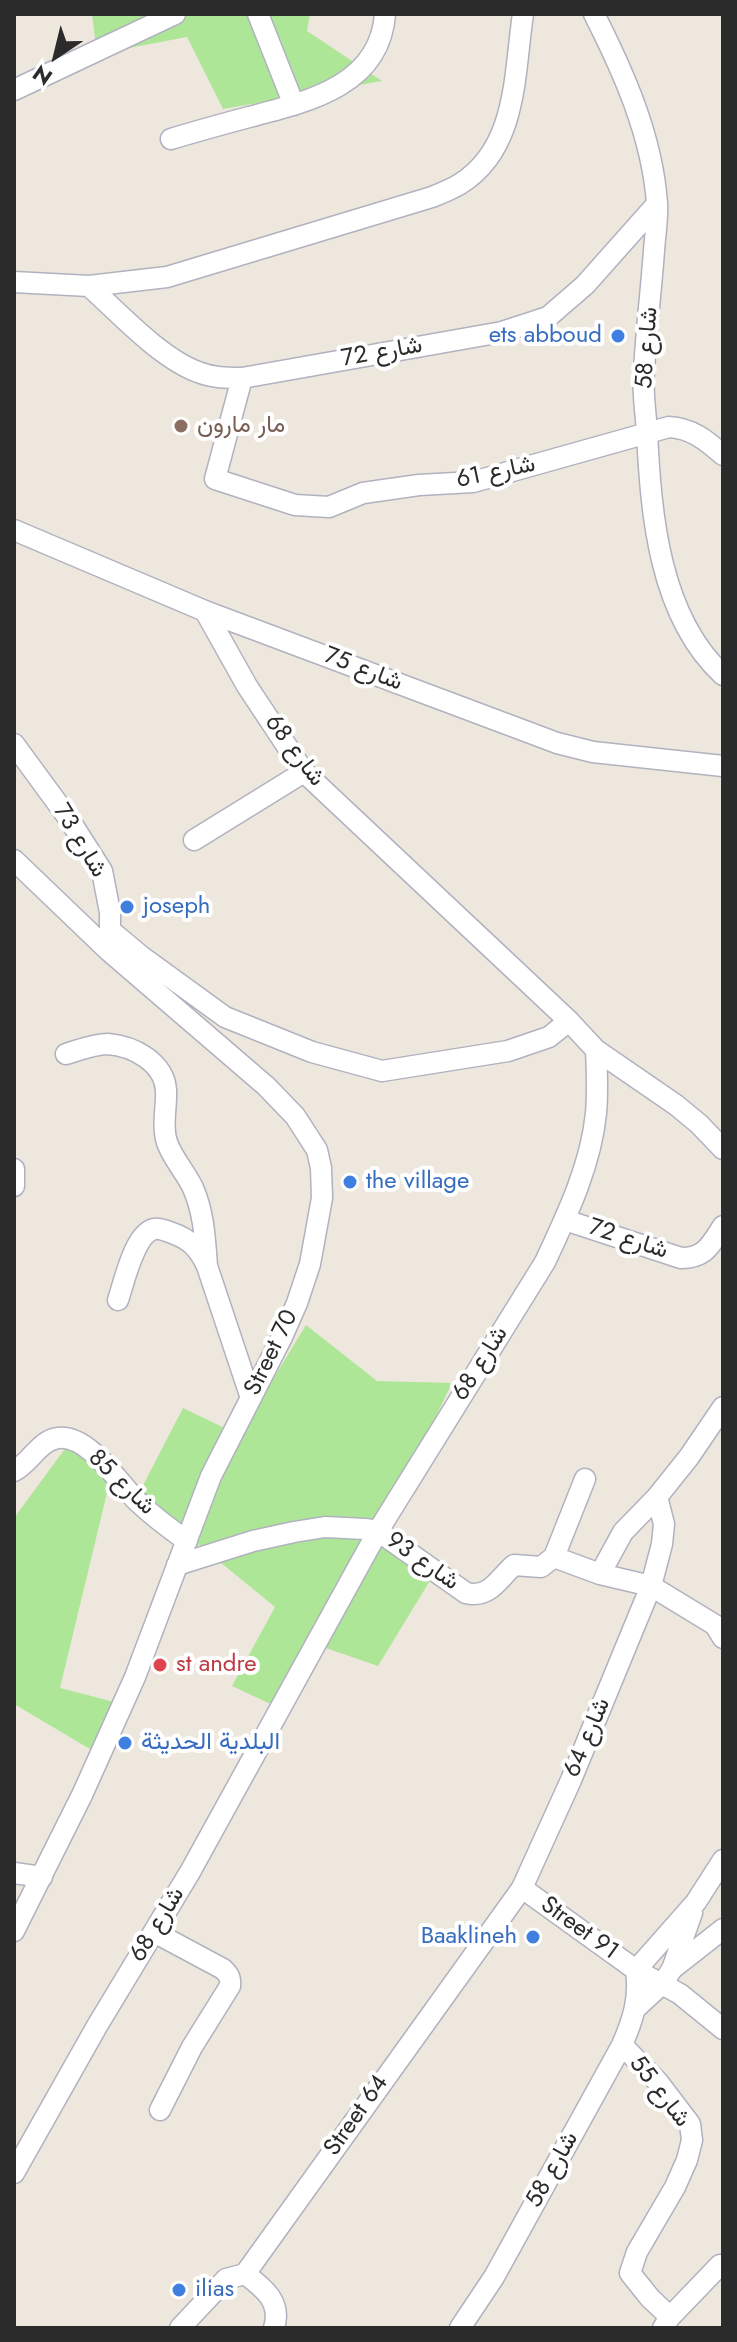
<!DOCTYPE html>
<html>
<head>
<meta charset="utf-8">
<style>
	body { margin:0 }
	#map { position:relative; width:737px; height:2342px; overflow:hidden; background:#eee7dd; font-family:Jost,sans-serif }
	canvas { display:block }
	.frame { position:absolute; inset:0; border:16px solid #2b2b2b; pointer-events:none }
	.north { position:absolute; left:16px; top:16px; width:80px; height:80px; -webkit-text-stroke:6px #fff; paint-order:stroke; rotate:215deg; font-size:22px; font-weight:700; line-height:32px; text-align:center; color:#2b2b2b }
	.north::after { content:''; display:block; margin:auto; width:28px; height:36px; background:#2b2b2b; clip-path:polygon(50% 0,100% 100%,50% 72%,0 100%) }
</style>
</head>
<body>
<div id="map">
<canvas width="737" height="2342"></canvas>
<div class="frame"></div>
<div class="north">N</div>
</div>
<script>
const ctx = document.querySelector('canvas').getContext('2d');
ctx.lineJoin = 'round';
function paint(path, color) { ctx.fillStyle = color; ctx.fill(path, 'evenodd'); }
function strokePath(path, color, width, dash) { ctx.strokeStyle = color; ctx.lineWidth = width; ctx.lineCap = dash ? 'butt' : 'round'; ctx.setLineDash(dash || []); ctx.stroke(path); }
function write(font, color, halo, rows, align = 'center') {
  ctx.font = font + ' Jost,Vazirmatn,sans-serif'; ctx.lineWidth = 8; ctx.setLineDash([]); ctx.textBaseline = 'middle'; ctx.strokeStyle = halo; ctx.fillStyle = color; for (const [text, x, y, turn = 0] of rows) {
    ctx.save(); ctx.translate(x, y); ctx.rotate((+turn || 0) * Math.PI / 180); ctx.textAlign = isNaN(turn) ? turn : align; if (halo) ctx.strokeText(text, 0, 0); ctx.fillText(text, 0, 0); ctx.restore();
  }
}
paint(new Path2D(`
	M92 14H310L307 31 382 81 223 109 187 37 97 54Z
	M306 1325 377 1381 452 1383 377 1539 434 1574 378 1666 320 1646 275 1706 232 1686 275 1607 138 1495 183 1408 239 1435Z
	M67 1446 113 1468 60 1688 122 1704 100 1755 14 1704V1518Z`), '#aee697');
const minor = new Path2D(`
	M258 14 294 105
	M594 14C624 73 652 136 657 203 658 218 655 235 654 251 651 291 646 332 644 372 642 392 646 413 647 433 651 514 659 616 723 675
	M14 90 175 14
	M171 139C197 131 223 124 249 117 307 102 380 86 385 14
	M14 282 89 286 167 277 432 197C442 193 452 189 460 184 518 148 514 73 523 14
	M89 286C119 313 160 358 198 372 213 378 227 378 242 378L502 332 548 317 585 285 657 204
	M242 378 215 479 295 505 329 507 363 493 419 485 473 482 669 427C691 428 706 440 723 455
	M14 530 205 611 557 743 593 752 723 766
	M205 611 247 686 304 772 569 1021 596 1050 676 1105 699 1124 723 1149
	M14 744 69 819 102 871 110 912V943
	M194 840 304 772
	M14 860 109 951 266 1086 295 1116 317 1150 321 1168 322 1198 310 1264 297 1303 282 1337 211 1476 135 1677 82 1795 14 1931
	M111 931 141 956 225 1017 312 1052 382 1071 508 1051 549 1037 569 1021
	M66 1054C79 1050 94 1044 108 1044 133 1046 164 1062 166 1090 167 1107 161 1128 168 1145 174 1160 186 1173 193 1188 204 1213 205 1239 207 1266
	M14 1186V1169
	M565 1220 681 1258C706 1258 711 1244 723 1226
	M118 1300C124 1283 134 1234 154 1229 159 1228 167 1231 172 1233 190 1239 199 1249 207 1266L251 1398
	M14 1471C30 1463 40 1440 58 1438 89 1434 119 1484 138 1502 153 1516 170 1529 187 1541
	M554 1557 585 1479
	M177 1565 253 1541 294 1532 325 1527 365 1529 378 1531 466 1593C490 1599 499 1578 514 1565L541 1567 554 1557 600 1574 651 1586 715 1625 723 1638
	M600 1574 623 1532 657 1497 689 1457 723 1407
	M14 1873 42 1877
	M522 1888 636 1970 680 1994 723 2029
	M154 1932 223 1969C229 1975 231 1978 230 1986L192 2047 160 2110
	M672 1969 723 1929
	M636 2008 663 1983 672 1969 692 1913
	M622 2045 658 2082 690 2124 692 2140 687 2160 675 2187 637 2252 630 2273 650 2298 670 2317
	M14 2173 97 2026 190 1872 378 1531 545 1262C567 1215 591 1165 596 1113 598 1092 597 1071 596 1050
	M245 2274C264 2288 282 2302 274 2328
	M180 2328 226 2279 245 2274 522 1888 571 1780 651 1586 662 1544 664 1524 657 1497
	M460 2328 494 2277 622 2045C633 2020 640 1998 636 1970L696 1902 723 1860
	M663 2328 670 2317 720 2265`);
strokePath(minor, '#b1b2bf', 23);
strokePath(minor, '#fff', 20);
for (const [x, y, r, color] of [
	[618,336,8,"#3f7fe0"],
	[181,426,8,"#8d6e63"],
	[127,907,8,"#3f7fe0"],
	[350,1182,8,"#3f7fe0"],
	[160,1665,8,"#e0444e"],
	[125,1743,8,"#3f7fe0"],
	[533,1937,8,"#3f7fe0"],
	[179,2290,8,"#3f7fe0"]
]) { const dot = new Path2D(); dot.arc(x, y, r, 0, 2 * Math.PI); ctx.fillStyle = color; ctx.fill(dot); strokePath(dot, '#fff', 3); }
write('24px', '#366cbe', '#fff', [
	["ets abboud",602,336,"right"],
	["joseph",143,907],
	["the village",366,1182],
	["البلدية الحديثة",141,1743],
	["Baaklineh",517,1937,"right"],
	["ilias",195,2290]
], 'left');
write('24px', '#2b2b2b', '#fff', [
	["شارع 58",648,348,-86],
	["شارع 72",382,353,-10],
	["شارع 61",496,473,-12],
	["شارع 75",363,670,21],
	["شارع 68",294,751,53],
	["شارع 73",79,841,59],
	["شارع 72",628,1240,18],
	["Street 70",272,1353,-64],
	["شارع 68",481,1364,-58],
	["شارع 85",121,1483,44],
	["شارع 93",422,1562,35],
	["شارع 64",588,1738,-67],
	["شارع 68",158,1925,-59],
	["Street 91",579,1929,36],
	["شارع 55",659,2092,52],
	["Street 64",357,2116,-55],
	["شارع 58",553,2170,-61]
]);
write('24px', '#785e54', '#fff', [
	["مار مارون",197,426]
], 'left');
write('24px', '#be3a42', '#fff', [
	["st andre",176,1665]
], 'left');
</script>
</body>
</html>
